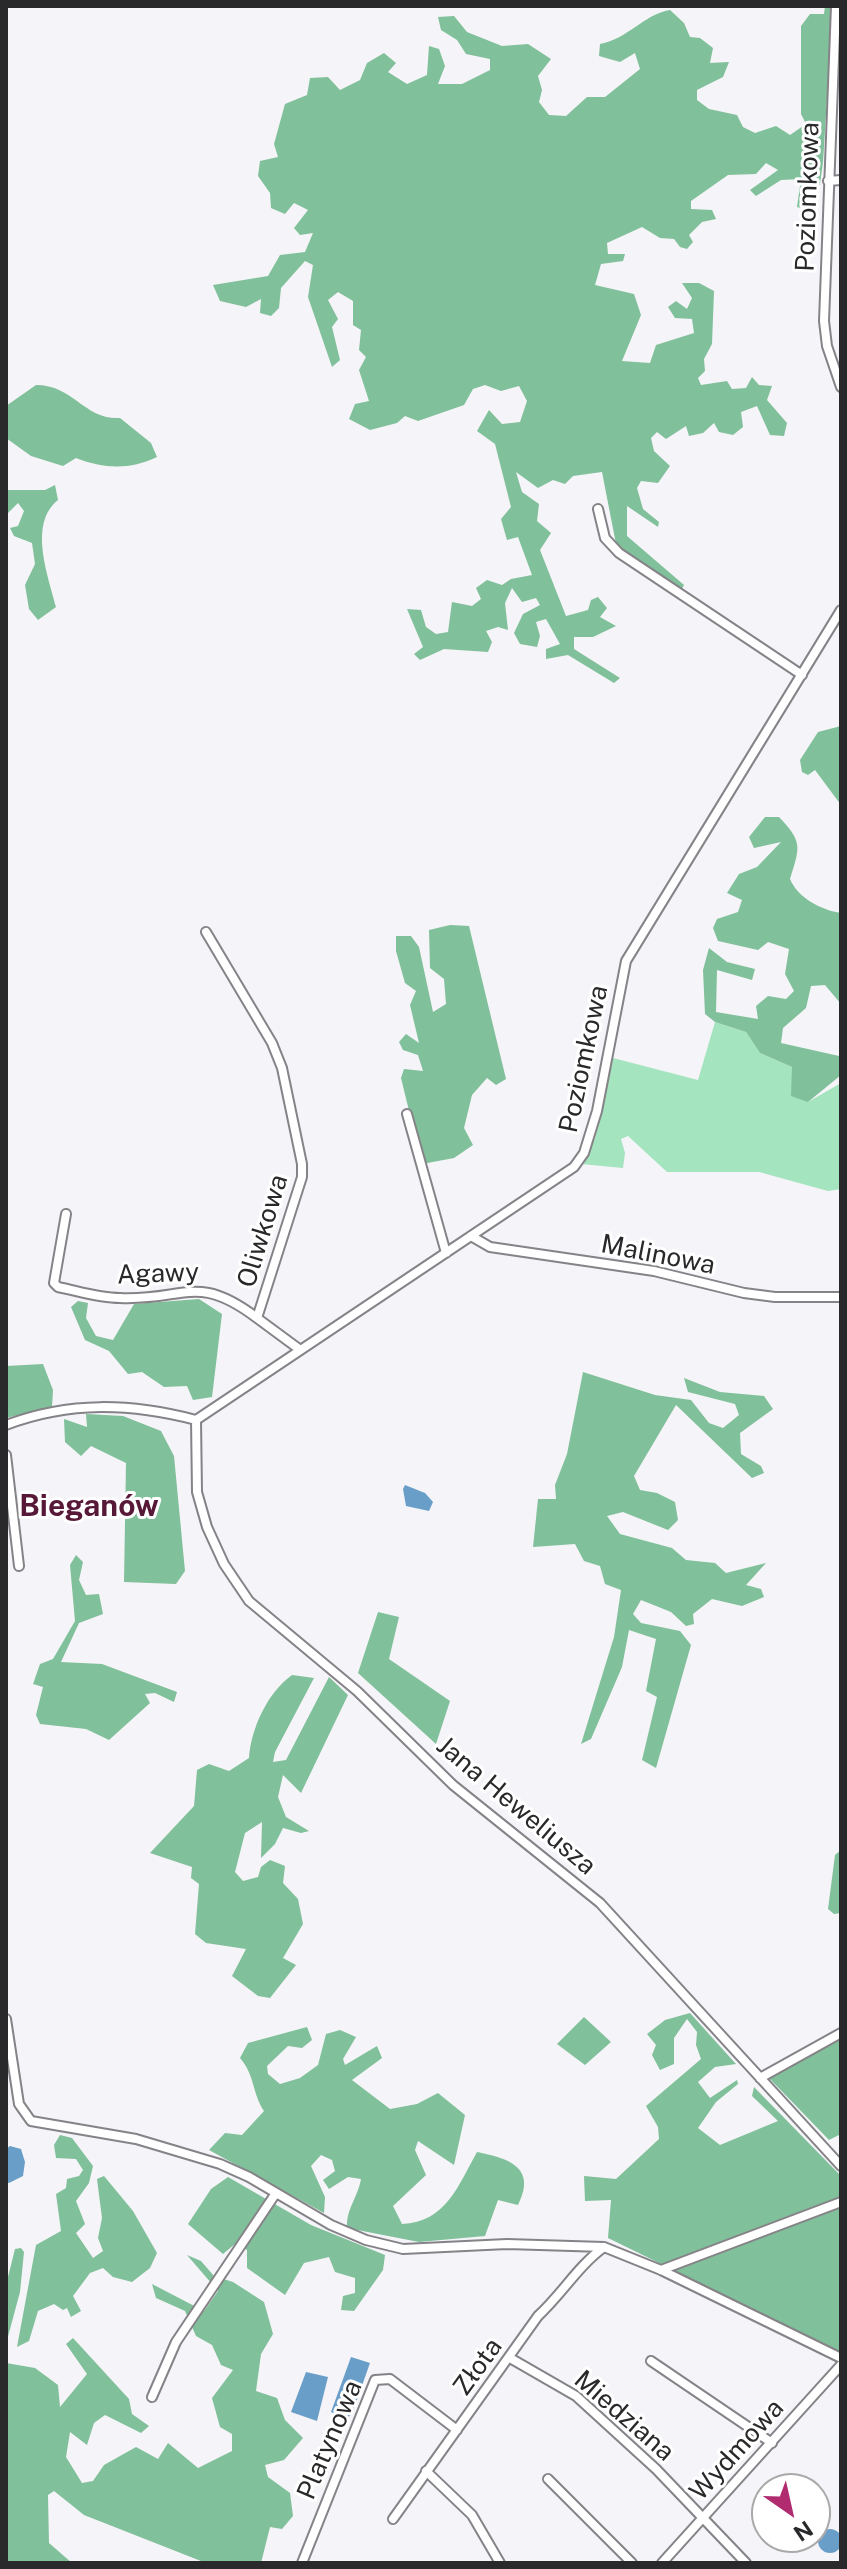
<!DOCTYPE html>
<html>
<head>
<meta charset="utf-8">
<style>
	body { margin:0 }
	#map { position:relative; width:847px; height:2569px; overflow:hidden; background:#f5f4f8; font-family:"Public Sans",sans-serif }
	canvas { display:block }
	.frame { position:absolute; inset:0; border:8px solid #29282a; pointer-events:none }
	.north { position:absolute; left:751px; top:2473px; width:80px; height:80px; box-sizing:border-box; background:#fff; border:2px solid #a9a9aa; border-radius:50%; rotate:146deg; font-size:22px; font-weight:700; line-height:32px; text-align:center; color:#29282a }
	.north::after { content:''; display:block; margin:auto; width:28px; height:36px; background:#b02b70; clip-path:polygon(50% 0,100% 100%,50% 72%,0 100%) }
</style>
</head>
<body>
<div id="map">
<canvas width="847" height="2569"></canvas>
<div class="frame"></div>
<div class="north">N</div>
</div>
<script>
const ctx = document.querySelector('canvas').getContext('2d');
ctx.lineJoin = 'round';
function paint(path, color) { ctx.fillStyle = color; ctx.fill(path, 'evenodd'); }
function strokePath(path, color, width, dash) { ctx.strokeStyle = color; ctx.lineWidth = width; ctx.lineCap = dash ? 'butt' : 'round'; ctx.setLineDash(dash || []); ctx.stroke(path); }
function write(font, color, halo, rows, align = 'center') {
  ctx.font = font + ' "Public Sans",sans-serif'; ctx.lineWidth = 6; ctx.setLineDash([]); ctx.textBaseline = 'middle'; ctx.strokeStyle = halo; ctx.fillStyle = color; for (const [text, x, y, turn = 0] of rows) {
    ctx.save(); ctx.translate(x, y); ctx.rotate((+turn || 0) * Math.PI / 180); ctx.textAlign = isNaN(turn) ? turn : align; if (halo) ctx.strokeText(text, 0, 0); ctx.fillText(text, 0, 0); ctx.restore();
  }
}
paint(new Path2D(`
	M715 1022 746 1032 760 1053 792 1067 808 1102 841 1083V1189L828 1191 759 1172H667L628 1136 621 1139 625 1153 623 1168 581 1164 595 1138 613 1058 698 1080Z`), '#a4e4be');
paint(new Path2D(`
	M825 6H833L823 162 820 184 805 209 797 207 801 179 781 180 756 196 750 190 778 170 766 163 756 174 728 175 691 201V209L712 210 716 219 702 222 689 235 693 242 687 249 680 247 674 239 660 238 642 227 607 243 608 254H625L623 261 601 264 595 285 634 294 641 315 622 361 650 363 656 345 694 333 692 319 675 318 668 307 676 301 687 309 692 298 682 283H699L714 291 712 344 704 359 705 371 698 378 701 385 727 381 732 389 746 388 752 377 759 385 772 386 767 400 787 423 784 436 770 435 757 406 741 412 743 427 733 435 719 432 714 423 703 433 689 436 686 426 666 439 657 432 651 438 654 451 670 466 658 483 641 481 637 488 643 509 659 522 658 527 627 506V536L684 585 681 591 616 544 602 472 573 476 565 484 553 480 538 488 516 472 522 492 539 504 537 521 551 533 540 550 566 616 588 610 591 600 598 597 607 608 600 617 616 626 593 637H574V649L620 678 614 683 568 655 546 659V649L560 644 546 619 536 622 540 636 537 647 520 644 514 633 523 614 540 605 536 598 522 602 512 588 505 603 508 630 498 627 486 631 492 642 488 652 444 649 420 660 414 654 423 647 407 609 421 610 426 627 436 634 448 632 452 602 472 606 481 599 476 588 487 580 502 585 511 579 532 575 518 537 507 540 501 519 511 507 495 444 477 431 489 410 502 424 520 422 527 401 519 386 501 391 485 385 473 389 464 405 418 421 405 416 397 423 370 430 349 419 355 404 369 401 359 370 366 357 359 350 361 330 353 325V301L338 292 328 300 338 319 332 327 340 360 332 367 308 297 313 265 305 261 281 288 279 308 271 316 260 313 261 299 246 307 220 301 213 285 268 276 280 255 305 252 313 233 300 235 294 228 308 210 294 203 285 214 271 208 270 193 258 176 260 161 278 157 274 144 285 104 307 95 310 78 328 77 340 90 360 80 367 63 384 53 396 63 388 72 407 84 427 75 429 46 439 49 445 66 438 84H462L490 70V59L466 54 457 40 441 30 438 17 454 16 467 32 502 46 528 44 551 59 538 76 542 90 539 102 549 115 566 116 587 97H605L640 69 635 53 620 62 599 56 600 44C628 39 644 14 670 10L684 23 690 37 700 38 713 48 710 63 729 62 723 77 697 90V100L709 109 737 115 743 127 755 133 776 126 790 135 806 124 801 114V26L810 14H824Z
	M36 385C74 385 84 420 120 418L151 443 157 457C130 470 104 469 76 458L63 466 31 456 6 438V406Z
	M55 485 58 500C28 524 48 575 56 607L38 620 29 609 25 585 35 564 32 543 14 536 10 528 18 526 24 511 18 503 6 515V490H45Z
	M841 726V805L815 770 808 775 802 772 800 760 818 732Z
	M765 817H779C803 842 800 847 790 879 798 898 821 910 841 913V1004L825 985 811 986 806 1008 783 1028 781 1043 839 1056 841 1075 808 1102 791 1096 792 1067 760 1053 746 1032 715 1022 705 1014 703 970 709 948 727 962 755 969 752 980 717 970 716 1012 758 1019 756 1006 768 996 786 999 794 991 785 974 789 949 768 942 758 950 718 941 713 928 717 919 738 912 742 900 727 893 739 874 757 867 781 842 754 848 749 837Z
	M450 925 469 926 506 1079 496 1085 487 1078 472 1095 464 1128 473 1145 454 1158 422 1164 401 1078 404 1069 423 1071 418 1055 403 1050 399 1042 406 1034 419 1043 410 1005 416 991 405 983 396 951V936H411L419 947 433 1012 446 1004 444 979 430 968 429 930Z
	M199 1299 222 1314 212 1397 193 1400 187 1386 164 1387 142 1372 128 1374 109 1351 85 1340 71 1307 78 1301 88 1303 86 1318 96 1336 113 1340 134 1304Z
	M43 1364 53 1390 52 1407 6 1418V1366Z
	M583 1372 655 1395 691 1400 709 1423 723 1428 739 1415 735 1404 688 1392 684 1378 720 1392 764 1396 773 1409 740 1433 741 1454 761 1466 764 1473 752 1478 676 1405 634 1476 640 1490 657 1493 675 1502 678 1520 668 1530 623 1512 607 1516 620 1534 672 1548 686 1560 715 1563 726 1573 766 1563 746 1585 761 1589 764 1597 742 1606 712 1599 693 1614 694 1624 686 1626 671 1612 641 1600 633 1614 641 1623 680 1631 691 1645 656 1768 642 1760 657 1697 646 1691 656 1639 629 1630 622 1667 591 1739 581 1744 614 1637 621 1590 605 1584 600 1566 584 1561 575 1544 533 1547 538 1499H556L555 1485 567 1454Z
	M86 1414 123 1416 161 1431 174 1456 185 1571 176 1584 124 1582 126 1463 91 1446 81 1456 65 1442 64 1419 87 1427Z
	M76 1555 83 1562 79 1580 86 1595 99 1594 103 1614 79 1623 61 1662 102 1664 177 1692 174 1702 155 1693 145 1694 150 1703 109 1740 86 1729 40 1724 36 1715 43 1687 33 1684 40 1664 53 1659 75 1621 70 1565Z
	M378 1612 399 1617 389 1659 450 1701 436 1744 358 1673Z
	M292 1675 314 1678 275 1752 273 1762 286 1760 329 1677 348 1695 301 1793 283 1775 278 1797 286 1817 309 1831 301 1833 283 1828 275 1844 261 1858 262 1822 245 1833 235 1872 243 1881 258 1877 261 1867 270 1860 285 1866 283 1883 298 1899 303 1924 283 1958 296 1965 270 1998 258 1996 232 1976 246 1949 206 1943 195 1934 199 1884 191 1878 192 1867 150 1853 194 1806 197 1770 209 1764 229 1771 249 1758C251 1728 268 1692 292 1675Z
	M841 1850V1913L834 1914 828 1909 835 1855Z
	M690 2013 736 2064 715 2067 698 2082 710 2098 737 2080 738 2084 716 2102 698 2128 720 2145 778 2121 752 2096 754 2087 841 2176V2352L608 2238 611 2200 585 2201 584 2176 616 2179 659 2139 658 2127 646 2106 701 2059 696 2045 697 2032 687 2019 674 2038V2064L660 2070 652 2055 656 2045 647 2034 665 2020Z
	M584 2017 611 2042 585 2065 557 2044Z
	M307 2027 312 2040 302 2048 288 2046 267 2066 268 2074 280 2084 300 2078 318 2065 326 2034 340 2030 356 2037 343 2059 345 2065 377 2046 382 2058 352 2080 390 2109 417 2104 438 2093 465 2115 454 2165 418 2141 415 2150 426 2175 393 2206 402 2224C446 2222 458 2186 477 2152 506 2158 538 2166 518 2205L498 2200 485 2236 419 2242 347 2228C346 2209 358 2197 361 2179L348 2177 329 2189 323 2180 335 2171 332 2160 321 2155 311 2166 325 2197 324 2213 209 2150 225 2133 242 2135 264 2111C252 2093 255 2075 240 2058L248 2043Z
	M841 2039V2134L829 2140 769 2078Z
	M60 2135 72 2138 93 2166 89 2183 76 2201 85 2224 76 2233 93 2258 103 2251 98 2238 102 2218 97 2179 104 2176 133 2211 157 2253 150 2268 132 2282 113 2277 103 2268 90 2273 73 2296 81 2311 71 2317 67 2308 63 2310 54 2304 38 2311 29 2341 17 2347 36 2245 61 2231 56 2194 66 2188 67 2179 79 2176 83 2170 76 2159 56 2158 54 2145Z
	M228 2177 311 2225 385 2255 383 2270 354 2311 341 2310 343 2296 355 2293V2278L335 2272 329 2257 304 2263 285 2295 247 2268V2250L235 2244 223 2254 188 2224 211 2189Z
	M21 2248 24 2252 20 2292 6 2344V2285L15 2249Z
	M187 2255 201 2261 214 2276 233 2282 264 2302 273 2334 261 2354 256 2391 277 2398 285 2420 303 2438 284 2460 265 2465 268 2477 290 2493 293 2516 282 2529 270 2527 261 2563H206L84 2515 54 2491 48 2495 49 2543 72 2563H6V2363L35 2368 58 2385 60 2407 87 2374 66 2344 73 2338 129 2399 132 2414 149 2426 141 2433 105 2415 94 2423 87 2445 70 2432 66 2457 82 2483 93 2481 104 2465 136 2447 158 2459 168 2443 198 2468 232 2451V2434L220 2427 212 2398 233 2370 221 2365 212 2345 196 2336 185 2311 156 2298 152 2284 204 2311 218 2291Z`), '#80c09a');
paint(new Path2D(`
	M405 1485 425 1493 433 1502 429 1511 406 1506 403 1489Z
	M10 2146 21 2149 25 2162 23 2176 9 2183 6 2182V2149Z
	M351 2357 370 2363 352 2414 346 2419 331 2412Z
	M306 2372 328 2377 317 2421 291 2412Z
	M818 2541a12 12 0 1 1 24 0a12 12 0 1 1-24 0Z`), '#699ec9');
const minor = new Path2D(`
	M836 6 824 321 827 346 841 387
	M828 181 841 180
	M598 509 605 538 619 553 802 675
	M206 932 272 1043 282 1068 302 1164V1177L257 1318 299 1349
	M407 1114 446 1253
	M66 1214 54 1283 58 1287C78 1291 99 1298 120 1298 185 1301 196 1272 257 1318
	M471 1236 490 1247 654 1271 744 1293 775 1297H841
	M196 1420 574 1167 584 1153 597 1111 626 961 841 610
	M196 1420 197 1492 207 1527 224 1564 249 1601 357 1691 453 1785 600 1903 841 2166
	M6 1425C70 1401 130 1403 196 1420
	M6 1455 19 1566
	M6 2019 19 2104 31 2121 136 2139 220 2164 249 2177 331 2225 366 2240 403 2249 507 2244 604 2247 661 2270 841 2358
	M760 2078 841 2033
	M661 2270 841 2202
	M510 2358 576 2396 656 2469 746 2563
	M651 2361 772 2443
	M152 2397 176 2342 276 2193
	M426 2471 472 2515 500 2563
	M548 2479 632 2563
	M393 2519 538 2316C562 2294 578 2266 604 2247
	M302 2563 375 2380 390 2379 457 2430
	M662 2563 841 2365`);
strokePath(minor, '#858387', 12);
strokePath(minor, '#fff', 8);
write('26px', '#29282a', '#fff', [
	["Poziomkowa",808,197,-88],
	["Poziomkowa",584,1059,-78],
	["Oliwkowa",263,1231,-73],
	["Malinowa",658,1255,11],
	["Agawy",158,1274,-2],
	["Jana Heweliusza",516,1806,40],
	["Złota",478,2367,-54],
	["Miedziana",624,2416,41],
	["Platynowa",330,2440,-67],
	["Wydmowa",737,2450,-48]
]);
write('bold 30px', '#581837', '#fff', [
	["Bieganów",89,1507]
]);
</script>
</body>
</html>
